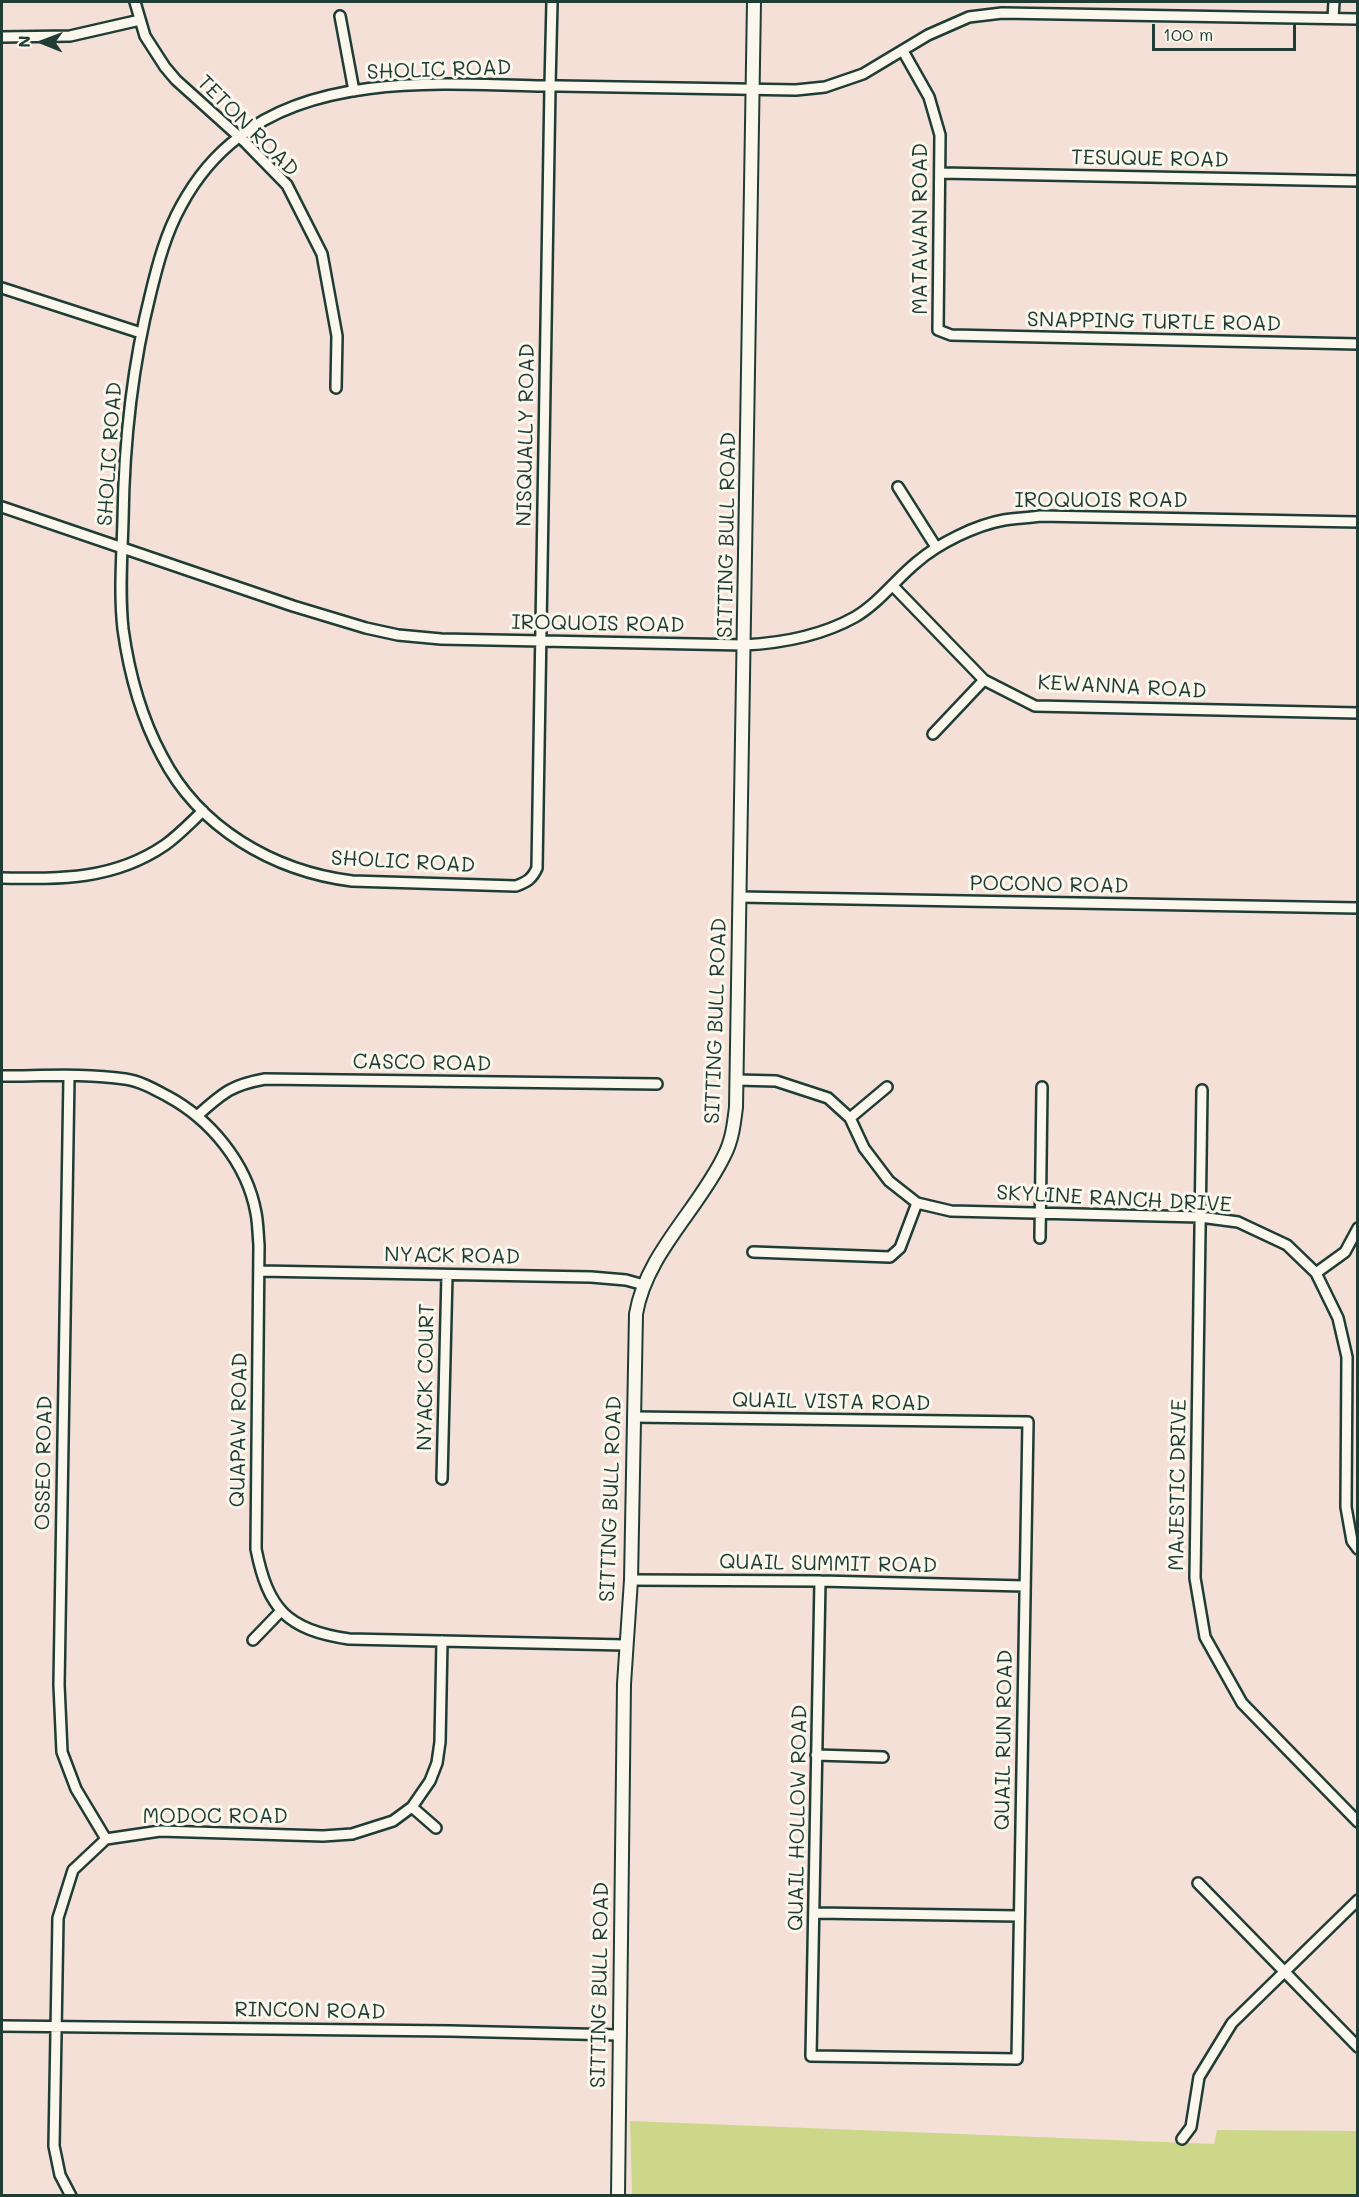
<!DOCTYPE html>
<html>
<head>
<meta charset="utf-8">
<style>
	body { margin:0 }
	#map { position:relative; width:1359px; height:2197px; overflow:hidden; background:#f4e0d6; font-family:Mali,sans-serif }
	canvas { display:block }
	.frame { position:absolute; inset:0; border:3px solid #1f3d34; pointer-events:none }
	.north { position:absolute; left:12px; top:12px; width:60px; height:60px; -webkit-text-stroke:4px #fbf7ec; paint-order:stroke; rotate:271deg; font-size:16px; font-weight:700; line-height:24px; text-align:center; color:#1f3d34 }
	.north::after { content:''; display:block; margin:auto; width:21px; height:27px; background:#1f3d34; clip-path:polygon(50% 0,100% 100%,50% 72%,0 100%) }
	.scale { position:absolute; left:1152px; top:24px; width:144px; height:27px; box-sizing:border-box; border:3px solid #1f3d34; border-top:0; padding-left:8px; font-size:18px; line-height:21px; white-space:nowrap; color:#1f3d34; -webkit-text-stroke:4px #fbf7ec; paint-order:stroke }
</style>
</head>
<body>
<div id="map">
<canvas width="1359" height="2197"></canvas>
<div class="frame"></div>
<div class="north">N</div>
<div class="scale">100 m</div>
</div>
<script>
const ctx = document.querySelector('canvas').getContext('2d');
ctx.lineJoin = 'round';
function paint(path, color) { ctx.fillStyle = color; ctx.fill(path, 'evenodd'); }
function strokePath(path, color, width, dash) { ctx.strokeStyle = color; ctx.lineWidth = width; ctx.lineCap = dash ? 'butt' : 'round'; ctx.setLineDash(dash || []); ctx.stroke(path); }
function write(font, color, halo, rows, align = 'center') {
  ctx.font = font + ' Mali,sans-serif'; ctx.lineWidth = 6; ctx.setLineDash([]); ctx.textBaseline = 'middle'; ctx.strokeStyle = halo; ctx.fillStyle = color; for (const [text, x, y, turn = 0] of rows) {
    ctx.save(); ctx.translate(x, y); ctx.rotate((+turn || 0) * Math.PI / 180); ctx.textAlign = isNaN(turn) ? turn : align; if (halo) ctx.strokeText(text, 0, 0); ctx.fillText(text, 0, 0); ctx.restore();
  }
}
paint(new Path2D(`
	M630 2121 1214 2144 1217 2130 1357 2131V2195H632Z`), '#ccd78a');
const minor = new Path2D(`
	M135 2 145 36 165 67 176 80 246 143 287 185 322 254 337 336 336 388
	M552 2 550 86 537 868C532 879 527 882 516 886L352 881C273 871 199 828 162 756 141 717 129 673 123 629 119 593 122 556 123 520 124 443 132 367 151 292 158 263 166 233 181 206 195 180 215 155 239 137 319 73 447 84 543 86H559L796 90 825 87 863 74 928 35 969 17 1002 13 1358 19
	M340 16 354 91
	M1333 18 1334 2
	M2 37 70 36 140 20
	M903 51 929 97 940 135 938 330 951 335 1358 344
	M941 173 1358 181
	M2 288 141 333
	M898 487 936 547
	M2 507 293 606 366 628 398 635 441 639 744 645C784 643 821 636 855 617 879 603 896 579 917 562 939 543 976 525 1004 520 1016 518 1028 518 1040 516L1358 522
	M893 586 984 680 1035 706 1358 713
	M933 734 984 680
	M2 878C61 879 114 880 165 845 179 835 191 822 203 811
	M739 897 1358 908
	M2 1076C42 1076 85 1073 125 1079 140 1081 154 1089 167 1096 210 1119 247 1163 256 1213 258 1223 258 1234 259 1245L256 1549C268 1609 287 1630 349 1639L625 1645
	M69 1077 59 1685 62 1752 76 1789 106 1839
	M737 1080 776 1081 828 1098 850 1118 864 1148 889 1181 917 1203 951 1211 1200 1217 1238 1222 1287 1245 1316 1273 1338 1318 1347 1357 1346 1507 1352 1541 1358 1549
	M1202 1090 1195 1578 1205 1637 1242 1703 1358 1822
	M198 1115C223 1093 231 1085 265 1079L657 1084
	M850 1118 887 1087
	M1040 1238 1042 1087
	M753 1252 890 1257 900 1248 917 1203
	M259 1271 591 1277 626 1280 644 1285
	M1316 1273 1345 1252 1358 1228
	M633 1417 1028 1422 1017 2059 811 2056 820 1581
	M442 1479 447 1275
	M631 1580 820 1581 1024 1586
	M253 1640 281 1611
	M816 1755 883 1757
	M412 1807 436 1828
	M1198 1883 1358 2047
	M815 1913 1019 1916
	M2 2026 450 2031 619 2035
	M1182 2139 1191 2127 1199 2077 1232 2023 1358 1900
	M71 2196 60 2175 54 2146 58 1918 73 1870 106 1839 160 1831 323 1836 352 1834 393 1821 412 1807 430 1781 437 1763 440 1742 442 1641`);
const tertiary = new Path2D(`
	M618 2196 624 1684 631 1580 636 1314C646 1254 698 1210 724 1156 732 1141 734 1124 736 1107L754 2`);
strokePath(minor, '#1f3d34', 14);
strokePath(tertiary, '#1f3d34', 16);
strokePath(minor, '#fbf7ec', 9);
strokePath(tertiary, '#fbf7ec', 12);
write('21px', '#1f3d34', '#fbf7ec', [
	["SHOLIC ROAD",439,70,-2],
	["TETON ROAD",248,126,45],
	["TESUQUE ROAD",1150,159,1],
	["MATAWAN ROAD",921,229,-90],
	["SNAPPING TURTLE ROAD",1154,322,1],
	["NISQUALLY ROAD",526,435,-89],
	["SHOLIC ROAD",110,454,-86],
	["IROQUOIS ROAD",1101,501],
	["SITTING BULL ROAD",727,535,-89],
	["IROQUOIS ROAD",598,624,1],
	["KEWANNA ROAD",1122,687,3],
	["SHOLIC ROAD",403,862,3],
	["POCONO ROAD",1049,885,1],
	["SITTING BULL ROAD",716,1021,-88],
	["CASCO ROAD",422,1063,1],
	["SKYLINE RANCH DRIVE",1114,1199,3],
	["NYACK ROAD",452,1256,1],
	["NYACK COURT",426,1377,-89],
	["QUAIL VISTA ROAD",831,1402,1],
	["QUAPAW ROAD",239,1430,-89],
	["OSSEO ROAD",44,1463,-89],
	["MAJESTIC DRIVE",1178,1485,-89],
	["SITTING BULL ROAD",611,1499,-88],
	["QUAIL SUMMIT ROAD",828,1564,1],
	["QUAIL RUN ROAD",1004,1740,-89],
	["MODOC ROAD",215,1817],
	["QUAIL HOLLOW ROAD",798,1818,-89],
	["SITTING BULL ROAD",600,1985,-89],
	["RINCON ROAD",310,2011,1]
]);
</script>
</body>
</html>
